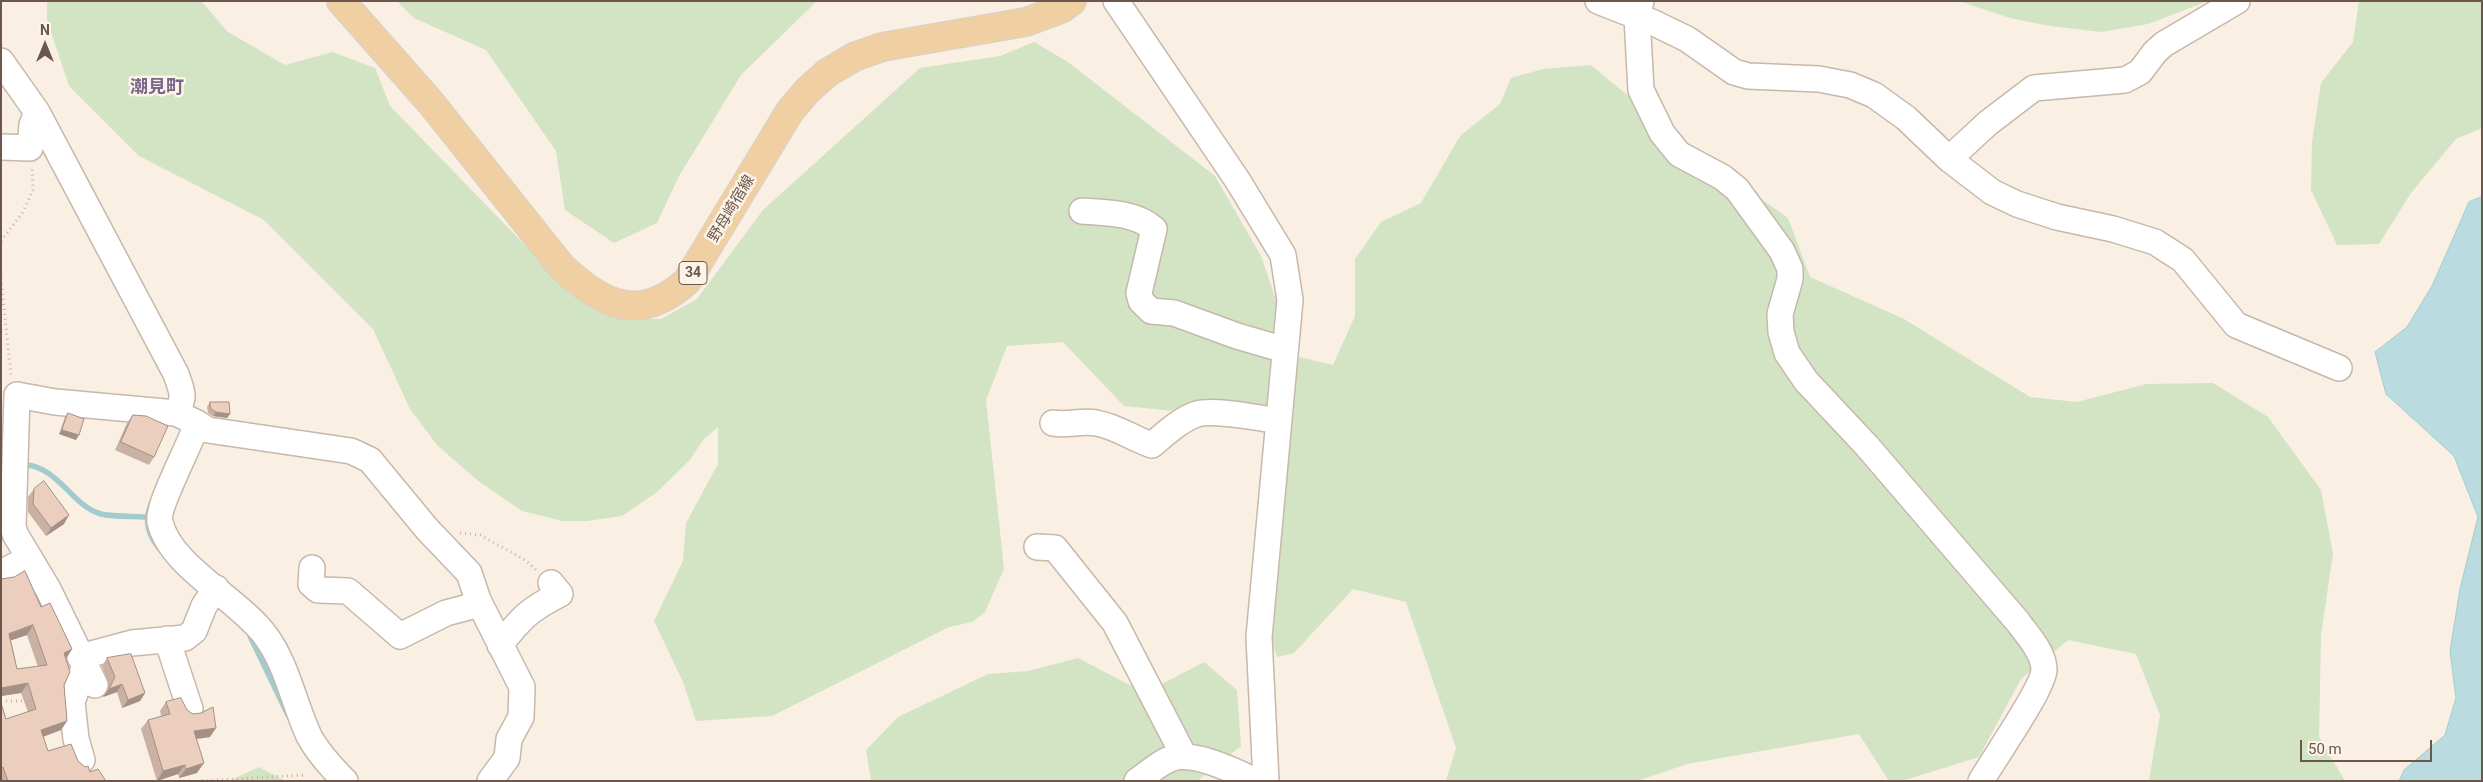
<!DOCTYPE html>
<html>
<head>
<meta charset="utf-8">
<style>
	body { margin:0 }
	#map { position:relative; width:2483px; height:782px; overflow:hidden; background:#f9efe3; font-family:Roboto,sans-serif }
	canvas { display:block }
	.frame { position:absolute; inset:0; border:2px solid #6d574c; pointer-events:none }
	.north { position:absolute; left:20px; top:20px; width:50px; height:50px; -webkit-text-stroke:4px #fcf4e9; paint-order:stroke; rotate:0deg; font-size:14px; font-weight:700; line-height:20px; text-align:center; color:#6d574c }
	.north::after { content:''; display:block; margin:auto; width:18px; height:22px; background:#6d574c; clip-path:polygon(50% 0,100% 100%,50% 72%,0 100%) }
	.scale { position:absolute; left:2300px; top:740px; width:132px; height:22px; box-sizing:border-box; border:2px solid #6d574c; border-top:0; padding-left:6px; font-size:15px; line-height:18px; white-space:nowrap; color:#6d574c; -webkit-text-stroke:4px #fcf4e9; paint-order:stroke }
</style>
</head>
<body>
<div id="map">
<canvas width="2483" height="782"></canvas>
<div class="frame"></div>
<div class="north">N</div>
<div class="scale">50 m</div>
</div>
<script>
const ctx = document.querySelector('canvas').getContext('2d');
ctx.lineJoin = 'round';
function paint(path, color) { ctx.fillStyle = color; ctx.fill(path, 'evenodd'); }
function strokePath(path, color, width, dash) { ctx.strokeStyle = color; ctx.lineWidth = width; ctx.lineCap = dash ? 'butt' : 'round'; ctx.setLineDash(dash || []); ctx.stroke(path); }
function write(font, color, halo, rows, align = 'center') {
  ctx.font = font + ' Roboto,"Noto Sans JP",sans-serif'; ctx.lineWidth = 5; ctx.setLineDash([]); ctx.textBaseline = 'middle'; ctx.strokeStyle = halo; ctx.fillStyle = color; for (const [text, x, y, turn = 0] of rows) {
    ctx.save(); ctx.translate(x, y); ctx.rotate((+turn || 0) * Math.PI / 180); ctx.textAlign = isNaN(turn) ? turn : align; if (halo) ctx.strokeText(text, 0, 0); ctx.fillText(text, 0, 0); ctx.restore();
  }
}
paint(new Path2D(`
	M47 1H201L228 32 285 65 333 52 375 68 390 106 554 275 614 317 661 319 697 299 763 210 920 68 1000 56 1034 42 1068 62 1215 176 1261 256 1295 356 1333 365 1355 316V259L1381 222 1421 203 1460 136 1500 104 1511 78 1543 69 1591 65 1698 154 1788 218 1810 277 1904 319 2030 397 2077 402 2146 384 2213 383 2268 417 2321 490 2333 554 2321 635 2319 737 2345 781H2149L2160 715 2136 654 2068 640 2021 679 1979 757 1902 781H1889L1859 734 1687 764 1637 781H1446L1456 748 1406 602 1353 589 1294 653 1277 657 1266 622 1272 572 1263 420 1124 406 1063 342 1007 346 986 400 1004 569 985 612 972 622 949 627 772 716 696 721 683 682 654 621 683 561 686 523 718 464V427L703 440 690 460 657 492 622 516 587 521H562L522 511 477 480 437 445 410 409 373 329 264 220 139 156 69 86 47 20Z
	M397 1H817L741 75 679 176 657 223 614 243 565 210 556 151 486 50 414 18Z
	M1959 1H2208L2148 24 2101 32 2050 26 2010 18Z
	M2359 1H2482V128L2456 139 2411 193 2379 244 2337 245 2311 190 2312 142 2321 83 2353 42Z
	M1078 658 1145 693 1204 662 1237 690 1241 746 1197 781H871L866 750 898 717 988 674 1028 671Z
	M259 767 286 781H229Z`), '#d2e4c4');
const water = new Path2D(`
	M2482 197V781H2399L2404 770 2445 735 2456 698 2450 651 2460 589 2478 517 2454 456 2386 394 2375 352 2407 327 2432 286 2469 202Z`);
paint(water, '#badce0');
strokePath(water, '#a2cbd0', 1);
strokePath(new Path2D(`
	M21 464C60 466 71 506 101 514 115 517 132 516 147 517
	M152 502C143 521 148 536 162 552
	M250 636 288 715`), '#a2cbd0', 5.5);
const minor = new Path2D(`
	M1116 1 1238 181 1283 255 1290 300 1259 637 1266 781
	M1598 1 1654 23 1687 39 1734 72 1748 76 1819 79 1850 85 1874 95 1906 118 1949 159 1992 192 2017 204 2057 217 2113 229 2155 242 2183 260 2236 325 2339 368
	M1641 1 1637 17 1641 90 1662 133 1679 154 1722 177 1737 189 1782 251 1790 269V279L1780 314 1781 332 1787 353 1806 381 1867 446 2018 622C2027 635 2044 652 2044 670 2043 689 1993 760 1981 781
	M1 61 37 112 176 374C182 392 186 396 176 413
	M1 147 30 148 32 125 37 112
	M1949 159 1988 123 2034 88 2125 80 2140 72 2155 52 2164 44 2237 1
	M1082 211C1106 213 1135 212 1154 229L1139 293 1141 301 1151 311 1174 313 1237 336 1285 350
	M197 423 208 430 351 451 370 460 427 529 469 573 478 600 522 687 521 717 509 739 507 758 490 781
	M1053 423C1067 426 1082 420 1096 423 1116 426 1133 439 1152 445 1165 434 1181 419 1197 414 1215 409 1259 418 1279 421
	M1037 547 1055 548 1115 623 1184 756
	M312 568 311 584 318 590 348 591 400 636 446 613 480 604
	M1 573 29 558
	M167 639 190 709
	M500 645C521 618 530 609 560 594L551 583
	M80 657 132 643 185 638 194 631 204 606 216 588
	M95 685 48 589 15 534 13 526 17 395 55 402 176 413 197 423C191 444 156 507 160 522 170 566 237 598 265 635 287 664 294 704 309 736 318 753 332 768 345 781
	M82 760 76 739 72 702 85 665
	M1137 781C1147 774 1159 763 1170 759 1191 750 1235 771 1255 781`);
const major = new Path2D(`
	M341 1 431 103 561 266C602 305 640 324 687 281L790 111 808 90 827 73 854 57 882 47 1026 22 1061 9 1072 1`);
strokePath(minor, '#c8b7ab', 28);
strokePath(major, '#d6d0cd', 30);
strokePath(new Path2D(`
	M1 241 23 212 33 190 32 167
	M1 279 11 375
	M460 533 480 535 525 560 536 570
	M1 701H26
	M202 781 304 775`), '#cfb1a2', 3, [1, 4]);
strokePath(minor, '#fff', 25);
strokePath(major, '#f0d0a3', 28);
paint(new Path2D(`
	M210 402 227 418 213 416 208 413 207 407Z
	M68 413 76 440 59 434 65 417Z
	M133 415 154 457 149 465 115 450 127 423Z
	M34 489 64 524 46 536 28 512V497Z
	M1 579 41 607 66 659 64 685 67 721 61 730 43 736 48 751 78 761 90 772 106 781H1V703L6 719 28 712 21 693 1 696ZM27 635 38 667 17 669 11 640Z
	M107 658 145 693 140 701 122 708 117 692 103 697 109 685 102 666Z
	M166 702 187 710 210 737 197 739V773L179 778 178 774 157 781 141 729 148 720 161 716 160 711Z`), '#cab1a3');
paint(new Path2D(`
	M216 412 230 414 227 418 213 416Z
	M62 430 79 435 76 440 59 434Z
	M69 515 64 524 46 536 51 528Z
	M33 625 27 635 3 643 9 634Z
	M72 649 66 659 64 653Z
	M28 683 21 693 1 696V688Z
	M122 684 117 692 103 697 109 689Z
	M145 693 140 701 122 708 128 700Z
	M67 721 61 730 35 740 41 730Z
	M216 728 210 737 188 740 194 731Z
	M204 763 197 773 179 778 186 769Z
	M185 765 178 774 157 781 163 771Z`), '#a49085');
const building = new Path2D(`
	M210 402H229L230 414 216 412 211 409Z
	M68 413 84 419 79 435 62 430Z
	M133 415 146 416 168 426 154 457 121 442Z
	M44 481 69 515 51 528 33 504 34 489Z
	M25 571 41 607 50 603 72 649 64 653 70 672 64 685 67 721 41 730 48 751 71 744 78 761 85 767 88 766 90 772 98 769 106 781H8L3 767 1 768V703L6 719 36 709 28 683 1 688V579L14 577ZM33 625 47 665 17 669 9 634Z
	M131 654 145 693 128 700 122 684 109 689 115 677 107 658Z
	M181 698 187 710 193 714 201 713 213 707 216 728 194 731 204 763 186 769 185 765 163 771 148 720 170 714 166 702Z`);
paint(building, '#ebcebe');
strokePath(building, '#a49085', 1);
for (const [x, y, w] of [
	[693,273,28]
]) { const box = new Path2D(); box.roundRect(x - w / 2, y - 11.5, w, 23, 4); ctx.fillStyle = '#fcf4e9'; ctx.fill(box); strokePath(box, '#6d574c', 1); }
write('bold 14px', '#6d574c', null, [
	["34",693,273]
]);
write('15px', '#6d574c', '#fcf4e9', [
	["野母崎宿線",732,209,-59]
]);
write('bold 18px', '#7b658a', '#fcf4e9', [
	["潮見町",157,88]
]);
</script>
</body>
</html>
